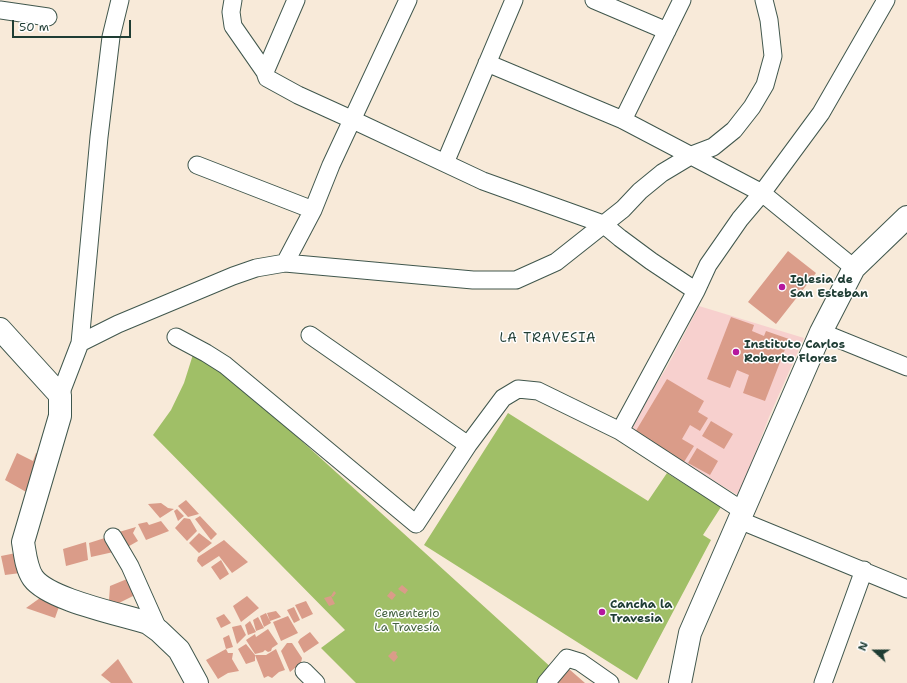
<!DOCTYPE html>
<html>
<head>
<meta charset="utf-8">
<style>
	body { margin:0 }
	#map { position:relative; width:907px; height:683px; overflow:hidden; background:#f8ead9; font-family:"Shantell Sans",sans-serif }
	canvas { display:block }
	.north { position:absolute; left:855px; top:631px; width:40px; height:40px; -webkit-text-stroke:3px #fff; paint-order:stroke; rotate:291deg; font-size:11px; font-weight:700; line-height:16px; text-align:center; color:#1f3d34 }
	.north::after { content:''; display:block; margin:auto; width:14px; height:18px; background:#1f3d34; clip-path:polygon(50% 0,100% 100%,50% 72%,0 100%) }
	.scale { position:absolute; left:12px; top:20px; width:119px; height:18px; box-sizing:border-box; border:2px solid #1f3d34; border-top:0; padding-left:5px; font-size:12px; line-height:14px; white-space:nowrap; color:#1f3d34; -webkit-text-stroke:3px #fff; paint-order:stroke }
</style>
</head>
<body>
<div id="map">
<canvas width="907" height="683"></canvas>
<div class="north">N</div>
<div class="scale">50 m</div>
</div>
<script>
const ctx = document.querySelector('canvas').getContext('2d');
ctx.lineJoin = 'round';
function paint(path, color) { ctx.fillStyle = color; ctx.fill(path, 'evenodd'); }
function strokePath(path, color, width, dash) { ctx.strokeStyle = color; ctx.lineWidth = width; ctx.lineCap = dash ? 'butt' : 'round'; ctx.setLineDash(dash || []); ctx.stroke(path); }
function write(font, color, halo, rows, align = 'center') {
  ctx.font = font + ' "Shantell Sans",sans-serif'; ctx.lineWidth = 3; ctx.setLineDash([]); ctx.textBaseline = 'middle'; ctx.strokeStyle = halo; ctx.fillStyle = color; for (const [text, x, y, turn = 0] of rows) {
    ctx.save(); ctx.translate(x, y); ctx.rotate((+turn || 0) * Math.PI / 180); ctx.textAlign = isNaN(turn) ? turn : align; if (halo) ctx.strokeText(text, 0, 0); ctx.fillText(text, 0, 0); ctx.restore();
  }
}
paint(new Path2D(`
	M699 306 804 338 769 417 739 496 628 429 667 367Z`), '#f7d0ce');
paint(new Path2D(`
	M196 345 554 670 544 683H356L321 648 345 630 153 435 171 410 184 383Z
	M508 413 648 501 667 473 721 507 703 535 711 540 637 680 424 545Z`), '#a0bf67');
paint(new Path2D(`
	M788 251 816 273 776 324 748 302Z
	M731 317 754 325 752 331 764 336 766 331 789 339 765 401 743 393 749 375 737 370 730 388 707 379Z
	M667 379 704 401 698 412 708 418 700 431 690 425 682 439 694 446 684 462 673 455 672 456 634 434Z
	M711 421 733 434 724 449 702 436Z
	M697 448 718 461 710 475 688 463Z
	M17 453 33 461 36 453 41 455 28 493 5 480Z
	M186 500 199 514 188 517 178 506Z
	M161 503 168 508 174 509 160 518 148 504Z
	M177 509 184 516 178 521 174 511Z
	M200 516 217 534 211 540 195 519Z
	M184 518 190 519 197 531 187 541 175 528Z
	M161 521 169 531 146 540 138 524 147 522 149 525Z
	M136 527 133 533 138 541 124 549 119 532Z
	M199 533 212 543 199 553 189 543Z
	M111 536 118 551 91 557 89 543Z
	M224 540 248 562 232 573 219 556 202 567 197 561 198 557Z
	M86 542 88 560 66 566 63 549Z
	M21 552 28 572 5 575 1 556Z
	M221 560 229 574 220 580 211 567Z
	M127 579 139 593 119 603 112 605 109 600 110 586Z
	M402 585 408 590 405 594 398 589Z
	M334 591 336 593 333 597 331 596 335 604 329 606 324 598 331 596Z
	M391 591 396 595 392 600 387 596Z
	M41 593 61 601 55 618 26 608 40 598Z
	M247 596 259 608 241 622 233 606Z
	M306 601 313 614 302 619 295 605Z
	M294 607 300 620 294 623 287 610Z
	M276 611 281 617 270 621 267 613Z
	M266 613 271 623 264 627 260 616Z
	M224 614 231 623 221 628 216 618Z
	M288 616 298 633 281 641 273 622Z
	M258 617 264 628 256 631 253 620Z
	M250 621 256 632 248 635 245 625Z
	M241 625 246 635 237 644 232 627Z
	M268 629 278 644 272 648 271 651 268 652 265 650 263 652 255 654 246 640 255 634 256 637Z
	M310 632 319 643 304 653 298 642 300 639Z
	M229 635 233 647 226 649 228 653H233L232 659 239 671 228 673 218 679 206 660 226 649 223 638Z
	M287 643H292L302 658 301 663 290 672 281 651Z
	M246 644 255 655V661L246 664 238 649Z
	M276 649 285 670 279 672 272 678 268 676 264 678 255 655H266Z
	M393 651 397 652 396 654 398 657 394 662 388 656Z
	M118 659 133 683H111L101 675Z
	M569 669 585 683H556Z`), '#da9c89');
const street = new Path2D(`
	M233 0 231 12 233 26 265 72
	M296 0 265 72 267 78 298 95 353 120 483 181 603 224 620 238 651 261 696 291
	M594 0 667 31
	M0 10 48 17
	M487 63 623 120 762 193 854 268
	M623 120 682 0
	M445 163 514 0
	M197 165 313 210
	M285 263 473 280H516L556 262 623 209 640 191 662 173 692 155 713 147 734 130 752 107 765 85 773 56 769 20 764 0
	M821 332 907 367
	M310 335 468 445
	M176 337 206 353 225 365 416 524 468 445 503 398 518 389 538 391 620 431 743 511
	M80 343 118 324 233 276 256 268 285 263 313 210 331 165 408 0
	M60 395 80 343 99 137 111 37 120 0
	M620 431 696 291 708 265 740 219 762 193 821 113 886 0
	M739 520 907 589
	M113 537 130 566 159 631
	M304 671 316 683
	M546 683 567 658 580 662 610 683
	M823 683 864 570`);
const secondary = new Path2D(`
	M0 329 60 395V416L23 542C25 553 26 568 33 578 49 600 120 614 148 623L159 631 179 650 197 683
	M680 683 690 633 821 332 854 268 907 217`);
strokePath(street, '#40574d', 19);
strokePath(secondary, '#40574d', 24);
strokePath(street, '#fff', 17);
strokePath(secondary, '#fff', 22);
for (const [x, y, r, color] of [
	[782,287,4,"#b5179e"],
	[736,352,4,"#b5179e"],
	[602,612,4,"#b5179e"]
]) { const dot = new Path2D(); dot.arc(x, y, r, 0, 2 * Math.PI); ctx.fillStyle = color; ctx.fill(dot); strokePath(dot, '#fff', 1.5); }
write('bold 12px', '#1f3d34', '#fff', [
	["Iglesia de",790,280],
	["San Esteban",790,294],
	["Instituto Carlos",744,345],
	["Roberto Flores",744,359],
	["Cancha la",610,605],
	["Travesia",610,619]
], 'left');
write('12px', '#466443', '#fff', [
	["Cementerio",407,614],
	["La Travesía",407,628]
]);
ctx.letterSpacing = '1px';
write('13px', '#1f3d34', '#fff', [
	["LA TRAVESIA",548,339]
]);
ctx.letterSpacing = '0px';
</script>
</body>
</html>
